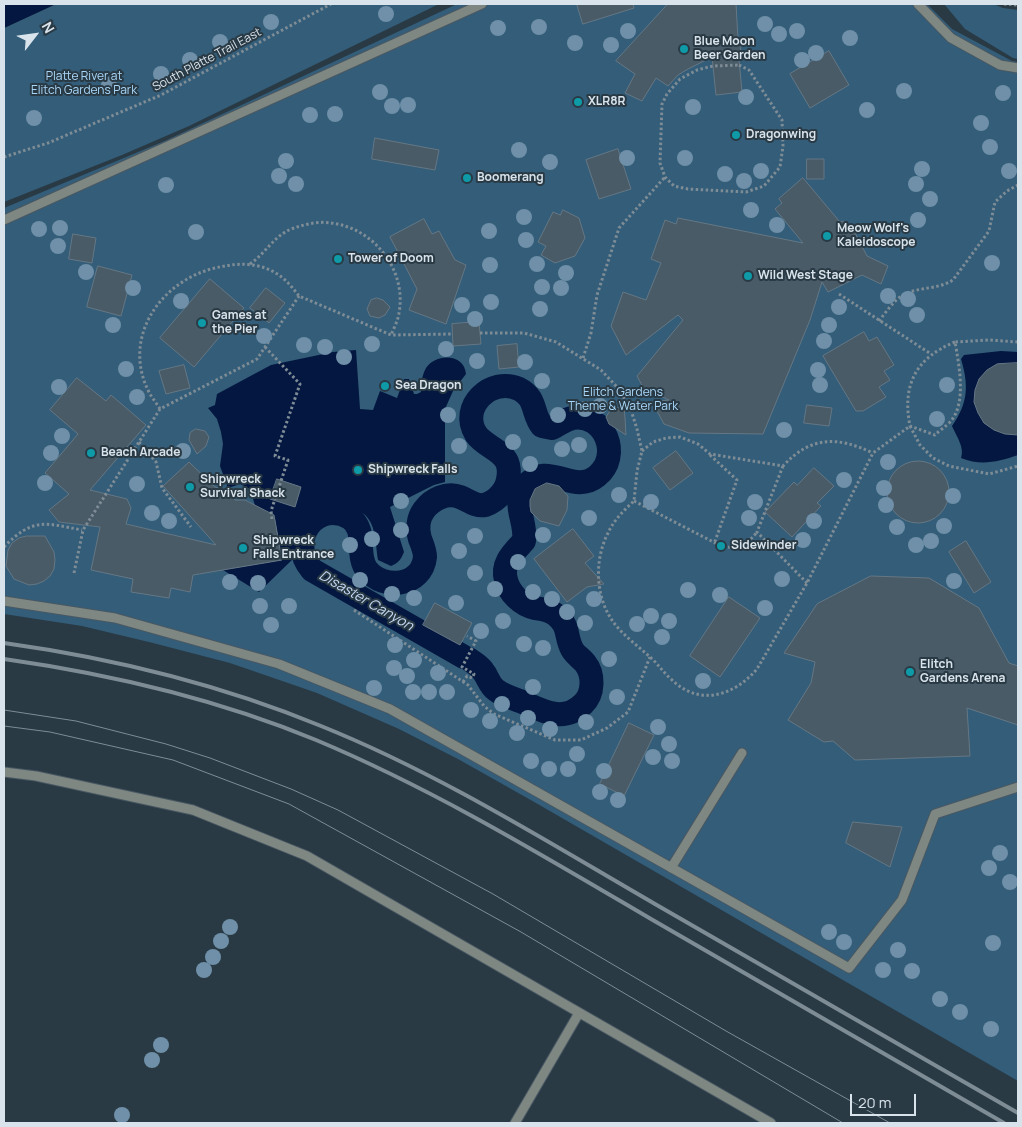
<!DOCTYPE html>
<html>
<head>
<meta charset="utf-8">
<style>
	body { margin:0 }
	#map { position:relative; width:1022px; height:1127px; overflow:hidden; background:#293a45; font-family:Manrope,sans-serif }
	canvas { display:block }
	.frame { position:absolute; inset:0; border:5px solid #d9e3eb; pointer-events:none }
	.north { position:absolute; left:10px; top:10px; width:50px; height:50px; -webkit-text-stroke:4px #293a45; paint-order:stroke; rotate:60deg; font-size:14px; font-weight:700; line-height:20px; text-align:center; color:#d9e3eb }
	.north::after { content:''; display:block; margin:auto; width:18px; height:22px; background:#d9e3eb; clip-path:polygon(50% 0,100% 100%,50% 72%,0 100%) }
	.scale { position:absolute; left:850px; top:1094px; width:66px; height:22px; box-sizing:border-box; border:2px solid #d9e3eb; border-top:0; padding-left:6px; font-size:15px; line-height:18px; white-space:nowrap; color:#d9e3eb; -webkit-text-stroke:4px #293a45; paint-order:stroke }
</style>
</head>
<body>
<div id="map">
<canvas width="1022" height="1127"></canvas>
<div class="frame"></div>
<div class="north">N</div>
<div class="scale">20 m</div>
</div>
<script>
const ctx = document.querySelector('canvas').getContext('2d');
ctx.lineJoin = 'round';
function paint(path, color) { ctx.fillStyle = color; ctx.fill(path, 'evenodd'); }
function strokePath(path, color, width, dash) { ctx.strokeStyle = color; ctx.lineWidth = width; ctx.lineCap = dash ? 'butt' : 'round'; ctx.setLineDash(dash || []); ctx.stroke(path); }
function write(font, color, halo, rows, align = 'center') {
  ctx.font = font + ' Manrope,sans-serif'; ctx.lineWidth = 4; ctx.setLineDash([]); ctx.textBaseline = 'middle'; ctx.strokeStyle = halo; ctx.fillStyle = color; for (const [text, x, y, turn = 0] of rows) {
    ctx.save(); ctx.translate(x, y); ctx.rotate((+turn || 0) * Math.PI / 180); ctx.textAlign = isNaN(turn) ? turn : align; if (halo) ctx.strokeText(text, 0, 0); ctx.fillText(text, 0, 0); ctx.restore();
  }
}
paint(new Path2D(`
	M56 4H439L189 126 122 155 4 202V28Z
	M457 4H927L952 29 1012 61 1018 62V1081L536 803 458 759 399 729 317 693 230 663 153 643 82 626 4 614V208L167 140Z
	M944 4H993L1003 8 1018 10V59L1013 58 965 29Z`), '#335d79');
paint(new Path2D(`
	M4 4H56L4 28Z
	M356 350 360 409 373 410 380 391 397 398 404 379H409L414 394H417L421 392C421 384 422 375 426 368 435 354 464 352 466 374L453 391 445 409V482L434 485 390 507 404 552C401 559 399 563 391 566L378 560C375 542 377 518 357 510 349 507 345 507 338 512 310 509 291 528 295 557L259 592 223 570 282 560 275 519 257 512 250 489 240 484 228 488 220 466 223 444 221 432 217 419 208 408 215 405 217 394 271 365 333 352Z
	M1001 351 1018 352V455C998 462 981 466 961 458 965 448 956 435 952 426 968 403 969 386 961 359L964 355Z`), '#041740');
strokePath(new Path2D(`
	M464 657 312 570C285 538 319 499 350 518 368 530 355 555 367 570 384 591 422 586 425 557 425 551 422 544 420 539 417 529 418 518 424 510 432 499 447 492 460 497 468 500 476 507 485 505 491 503 497 499 501 494 508 487 511 472 507 462 501 449 484 446 476 434 459 407 491 376 519 389 537 398 532 414 542 426L552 428C559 425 565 419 573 418 605 413 622 456 597 476 573 496 547 459 526 486 511 507 527 519 524 541 514 552 501 563 506 580 509 593 521 605 535 608 542 609 550 610 556 615 570 626 565 636 572 649 575 655 581 658 585 663 594 674 594 694 583 704 563 724 541 710 520 701 512 698 502 695 496 690 489 685 488 677 483 671 480 666 474 663 469 659`), '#041740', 24);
const building = new Path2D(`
	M577 4H633L634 8 583 24Z
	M668 4H736L738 39H742L739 60 742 92 716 95 712 57 688 69 678 75 668 86 656 78 642 101 625 93 635 74 616 61Z
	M829 51 849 85 810 108 790 74Z
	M375 138 439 150 435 170 372 159Z
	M618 149 631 189 599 199 586 160Z
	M807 159H824V179H807Z
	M803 178 840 222 844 221 848 228 852 227 867 256 888 266 881 284 862 275 828 292 822 282 810 320 763 434 689 433 664 424 652 402 669 400 644 389 637 376 683 320 678 315 626 355 611 326 623 292 646 300 661 263 651 259 665 220 676 224 678 218 803 243 775 209 782 203 779 199Z
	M563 210 579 218 585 238 575 256 555 263 541 255 546 246 538 242 553 212 560 215Z
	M424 219 432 234 439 231 455 260 466 265 446 324 409 310 417 289 390 237Z
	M73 234 96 238 92 263 69 259Z
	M98 266 132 275 121 316 87 307Z
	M210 279 244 308 194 367 160 338Z
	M266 288 285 303 269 323 250 308Z
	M377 298 383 300 390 307 385 315 379 318 370 316 367 309 371 300Z
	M479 322 481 344 453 346 452 324Z
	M864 332 869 341 877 337 894 365 884 371 890 380 879 387 886 397 863 411H856L823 356Z
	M517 344 519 367 499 369 497 346Z
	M1018 363V435L1005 434 994 430 984 423 978 413 974 402 975 390 979 379 987 370 997 364Z
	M184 365 190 388 166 394 159 371Z
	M77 378 106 401 111 395 146 425 90 490 127 499 131 508 126 524 216 545 163 486 189 462 215 487 228 491 235 500H245L274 515 282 560 193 575 190 592 171 588 169 598 131 592 133 579 91 570 100 527 59 522 49 510 69 494 45 473 78 434 50 410Z
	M807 405 832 408 829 426 804 423Z
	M624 407 625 418 626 435 609 424 606 417 611 409Z
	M196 429 205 431 209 437 206 446 197 454 189 440 190 433Z
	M676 451 693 473 670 490 653 468Z
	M887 492a31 31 0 1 1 62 0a31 31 0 1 1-62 0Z
	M814 468 834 486 817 503 821 506 792 537 765 512 794 482 797 485Z
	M277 479 301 487 295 507 270 499Z
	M547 483 559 486 568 496 567 510 559 526 540 521 531 512 530 506V500L535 489Z
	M573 529 594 556 585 563 604 584 587 587 567 602 534 559Z
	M27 536H45L54 552 55 560 54 569 50 576 44 581 37 584 29 585 14 579 6 566 8 550 12 543 19 538Z
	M966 541 991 582 974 593 949 552Z
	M871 576 929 578 979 608 1009 663 1018 666V725L967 708 970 756 855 760 833 741 824 742 788 720 811 683 815 662 784 653 817 604Z
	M729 597 760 618 720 677 690 656Z
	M435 603 472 623 460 645 423 625Z
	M629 723 654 735 624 796 600 784Z
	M853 822 902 827 890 867 846 843Z`);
paint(building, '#495b67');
strokePath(building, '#657784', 1);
const service = new Path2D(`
	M918 4 951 38 1000 65 1018 68
	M4 220 482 4
	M4 601 115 618 279 664 390 709 849 968 902 900 935 814 1018 787
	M4 772 36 776 193 810 307 856 771 1123
	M671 868 742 753
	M515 1123 579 1013`);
strokePath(service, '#495863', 11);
strokePath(new Path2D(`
	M1004 4 1018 5
	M739 65 749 70 782 120 783 146 780 167 764 186 746 192 688 189 674 186 665 177 660 163 662 104 667 94 680 79 697 70 713 66Z
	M4 157 48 143 161 95 331 4
	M250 264C266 253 275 234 294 228 306 224 319 221 331 223 374 228 407 270 399 313 398 320 394 328 391 335
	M839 294 931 354
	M879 321C887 311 895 298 907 293 922 287 939 289 953 280L989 231 995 202 1007 191 1018 185
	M480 333H524L556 342 601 370 617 387 630 407 637 429 642 451 637 471 634 501C624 510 614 520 608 533 594 560 595 598 614 623 624 636 638 646 650 657 658 664 663 672 671 679 699 707 734 696 757 669L807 583 873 453 910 426 920 445 933 458 949 466 989 474 1018 466
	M955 342C915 358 902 386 910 426L935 435C939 431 945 427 950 422 967 404 959 365 955 342L989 340 1018 342
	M265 347 300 384 275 456 288 460 271 511 272 519
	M583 358 591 333 597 295 619 228 665 177
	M160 409C157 404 153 399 150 394 120 339 160 281 215 268 235 263 256 262 274 272 285 278 292 287 299 296L391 335 452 334
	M139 442 156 462 162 488 191 527
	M642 451 653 442 666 438 680 437 698 444 710 454 783 466C811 436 837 436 873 453
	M710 455 737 480 714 544
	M783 466 757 532 807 583
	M634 501 723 547C738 548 748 544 757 532
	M4 547C33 517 45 523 82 530
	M74 573 83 530 160 409 257 359 299 296
	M354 610 468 685 484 706 494 714 555 740H581L607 728 628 712 650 657
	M463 682 467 676 472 678 474 674 462 667 476 641 467 636`), '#7e8c96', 3, [2.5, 2.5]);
strokePath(service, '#7e8781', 9);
strokePath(new Path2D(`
	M4 710 76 721 166 744 210 758 291 789 338 810 493 894 726 1031 890 1123
	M4 726 50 732 173 760 289 804 521 932 843 1123`), '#7e8c95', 1);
strokePath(new Path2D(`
	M4 643C112 658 219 684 321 726 438 773 546 841 655 904 776 973 897 1043 1018 1113
	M4 659C110 674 217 699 316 740 433 789 542 855 651 919 769 987 886 1055 1004 1123`), '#7e8c95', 4);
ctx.fillStyle = '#6f90a8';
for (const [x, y] of [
	[386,14],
	[271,22],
	[765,24],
	[539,27],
	[498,28],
	[628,31],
	[797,31],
	[779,34],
	[850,38],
	[220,42],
	[575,43],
	[611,45],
	[816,53],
	[190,60],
	[802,60],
	[161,74],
	[109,85],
	[904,91],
	[380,92],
	[1003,93],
	[746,97],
	[408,105],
	[392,106],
	[693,107],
	[867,110],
	[335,114],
	[310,115],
	[34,118],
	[981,123],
	[990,147],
	[519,150],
	[627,158],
	[685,158],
	[286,161],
	[550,162],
	[922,169],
	[761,171],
	[1009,171],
	[725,174],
	[279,176],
	[744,181],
	[296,184],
	[916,184],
	[166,185],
	[930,199],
	[751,210],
	[524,217],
	[918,220],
	[777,225],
	[60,228],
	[39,229],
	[489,231],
	[196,232],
	[526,240],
	[58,246],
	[992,263],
	[537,264],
	[490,265],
	[86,272],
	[566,273],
	[542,287],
	[133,288],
	[561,288],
	[888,296],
	[908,299],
	[181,301],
	[491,302],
	[462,305],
	[839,307],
	[540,309],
	[917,315],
	[475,319],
	[113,325],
	[829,325],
	[264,336],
	[824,341],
	[372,344],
	[304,345],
	[325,347],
	[446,349],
	[344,357],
	[477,361],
	[525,362],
	[126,369],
	[818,370],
	[542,381],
	[820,385],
	[947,385],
	[59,387],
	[137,397],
	[600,406],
	[585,409],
	[448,415],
	[558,415],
	[937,419],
	[784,430],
	[62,436],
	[513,442],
	[579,445],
	[459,446],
	[562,449],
	[183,451],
	[51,453],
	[888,462],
	[530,464],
	[844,480],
	[45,483],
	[137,484],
	[884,488],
	[619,495],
	[953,496],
	[401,501],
	[651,502],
	[755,502],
	[886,505],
	[152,513],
	[589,518],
	[749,518],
	[169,521],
	[814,521],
	[944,526],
	[897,527],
	[401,530],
	[543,535],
	[475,536],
	[372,539],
	[803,540],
	[931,541],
	[350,545],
	[916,545],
	[459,551],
	[518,562],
	[475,573],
	[782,579],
	[360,580],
	[954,581],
	[230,582],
	[258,583],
	[495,589],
	[688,590],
	[533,592],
	[392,594],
	[720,595],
	[414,598],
	[552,599],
	[594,599],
	[456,603],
	[260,606],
	[289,606],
	[765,608],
	[567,612],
	[651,616],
	[503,621],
	[669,621],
	[585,623],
	[637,624],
	[271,625],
	[481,631],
	[662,637],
	[524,644],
	[395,645],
	[543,648],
	[609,659],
	[414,660],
	[394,668],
	[438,673],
	[407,676],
	[703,681],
	[533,687],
	[374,688],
	[413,692],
	[429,692],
	[447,692],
	[617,697],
	[502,704],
	[471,710],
	[528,718],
	[490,721],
	[586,722],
	[658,727],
	[550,729],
	[517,733],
	[669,744],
	[577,754],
	[653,757],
	[531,761],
	[672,761],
	[549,769],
	[568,769],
	[604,771],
	[600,792],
	[618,800],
	[1000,853],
	[989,868],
	[1010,882],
	[230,927],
	[829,932],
	[221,941],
	[844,942],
	[993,943],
	[898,950],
	[213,957],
	[204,970],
	[883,970],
	[912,971],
	[940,999],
	[960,1012],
	[991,1029],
	[161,1045],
	[152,1060],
	[122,1115]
]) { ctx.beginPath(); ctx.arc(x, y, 8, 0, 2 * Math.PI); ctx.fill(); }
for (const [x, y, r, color] of [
	[684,49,5,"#0f9aa8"],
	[578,102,5,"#0f9aa8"],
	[736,135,5,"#0f9aa8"],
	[467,178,5,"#0f9aa8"],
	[827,236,5,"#0f9aa8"],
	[338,259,5,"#0f9aa8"],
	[748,276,5,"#0f9aa8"],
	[202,323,5,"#0f9aa8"],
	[385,386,5,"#0f9aa8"],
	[91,453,5,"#0f9aa8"],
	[358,470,5,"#0f9aa8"],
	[190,487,5,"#0f9aa8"],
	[721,546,5,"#0f9aa8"],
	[243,548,5,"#0f9aa8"],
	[910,672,5,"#0f9aa8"]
]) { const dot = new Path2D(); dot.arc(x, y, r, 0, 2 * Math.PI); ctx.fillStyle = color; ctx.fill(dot); strokePath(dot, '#293a45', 2); }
write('bold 12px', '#d9e3eb', '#293a45', [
	["Blue Moon",694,42],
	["Beer Garden",694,56],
	["XLR8R",588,102],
	["Dragonwing",746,135],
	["Boomerang",477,178],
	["Meow Wolf's",837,229],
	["Kaleidoscope",837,243],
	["Tower of Doom",348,259],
	["Wild West Stage",758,276],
	["Games at",212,316],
	["the Pier",212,330],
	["Sea Dragon",395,386],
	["Beach Arcade",101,453],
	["Shipwreck Falls",368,470],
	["Shipwreck",200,480],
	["Survival Shack",200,494],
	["Shipwreck",253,541],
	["Falls Entrance",253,555],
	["Sidewinder",731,546],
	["Elitch",920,665],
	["Gardens Arena",920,679]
], 'left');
write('12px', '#d9e3eb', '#293a45', [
	["South Platte Trail East",207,60,-28]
]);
write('12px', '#a9d7f9', '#293a45', [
	["Platte River at",84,77],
	["Elitch Gardens Park",84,91],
	["Elitch Gardens",623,393],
	["Theme & Water Park",623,407]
]);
write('italic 14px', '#c7d8f5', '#293a45', [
	["Disaster Canyon",366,601,30]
]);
</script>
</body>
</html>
